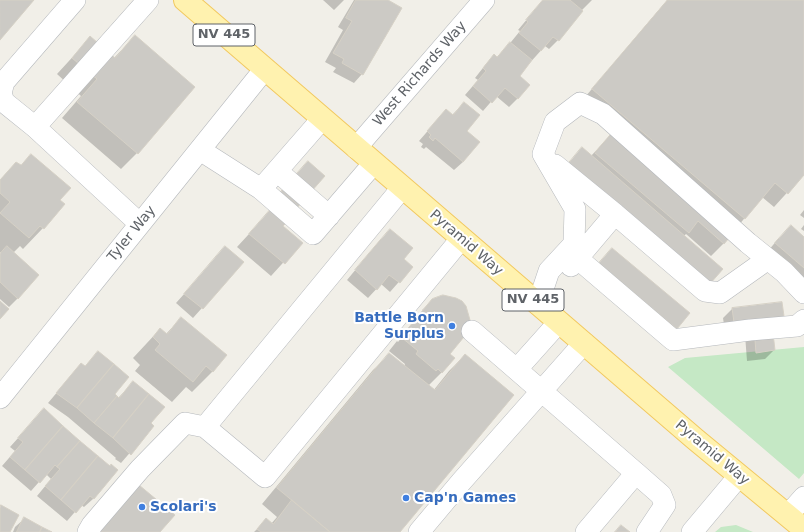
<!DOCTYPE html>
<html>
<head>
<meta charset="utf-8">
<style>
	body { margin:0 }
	canvas { display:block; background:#f1efe8 }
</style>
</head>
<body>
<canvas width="804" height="532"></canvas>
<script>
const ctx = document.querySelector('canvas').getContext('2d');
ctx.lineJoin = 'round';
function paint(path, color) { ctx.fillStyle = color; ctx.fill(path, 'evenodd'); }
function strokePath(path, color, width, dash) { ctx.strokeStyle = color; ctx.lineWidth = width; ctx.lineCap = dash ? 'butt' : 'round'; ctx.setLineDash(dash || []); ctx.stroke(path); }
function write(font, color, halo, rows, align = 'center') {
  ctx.font = font + ' "DejaVu Sans",sans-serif'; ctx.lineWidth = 4; ctx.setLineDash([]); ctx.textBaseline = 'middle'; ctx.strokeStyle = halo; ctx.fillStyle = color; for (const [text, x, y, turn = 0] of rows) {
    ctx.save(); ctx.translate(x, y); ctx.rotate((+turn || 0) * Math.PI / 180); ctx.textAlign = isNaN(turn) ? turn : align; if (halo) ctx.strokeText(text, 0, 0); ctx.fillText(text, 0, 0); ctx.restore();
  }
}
paint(new Path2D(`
	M804 347V473L799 479 668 367 685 358Z
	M736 525 753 532H715L721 527Z`), '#c5e8c5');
paint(new Path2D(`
	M323 0H344L334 10Z
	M354 0H386L362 74 354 83 333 72 336 68 325 62 343 30 338 27Z
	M543 0H592L581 11 558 40 549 49 545 46 518 76V98L509 107 496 96 483 111 465 95 478 80 475 78 486 64 494 56 497 57 511 42 520 31 518 30Z
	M667 0H804V174L774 207 762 197 724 243 711 256 686 234 684 236 591 156 614 131 580 103Z
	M135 36 194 87 137 153 121 169 62 118 81 96 57 74 90 38 114 58Z
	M464 103 466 131 463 162 454 170 426 147 424 149 421 147 423 144 419 141 446 110 452 115Z
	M16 163 59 200 43 228 23 249 20 246 13 253 18 298 9 307 0 299V254L1 253 0 252V180Z
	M804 210V218L800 215Z
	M270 211 282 226 301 243 271 276 237 247Z
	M804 225V231L801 229Z
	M804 238V292L763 257 778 239Z
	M381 239 412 267 390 292 381 284 368 298 347 280Z
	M608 253 676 328 672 332 596 268Z
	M217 257 242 263 193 318 176 303Z
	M433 300 448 354 442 372 428 386 433 391 449 371 465 355 399 532H254L266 520 271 524 277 517 262 504 373 370 390 354 404 366 405 364 389 351 397 341 398 342 424 310H422Z
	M732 309 772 332 774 350 765 359 747 361 745 335 726 338 723 318Z
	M181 318 213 371 192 392 186 387 172 402 135 371 140 365 133 358 160 329 166 334Z
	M81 364 118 398 134 382 150 424 153 426 121 463 115 459 116 458 68 417 48 403Z
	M44 409 48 415 110 467 116 470 93 499 84 507 81 505 67 521 37 496 51 479 46 474 31 491 2 466 15 451 10 447Z
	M24 519 50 532H13L15 527Z`), '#0003');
const building = new Path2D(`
	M0 0H34L0 40Z
	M356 0H388L402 8 363 75 342 63 344 59 333 53 352 21 346 18Z
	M543 0H570L583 11 559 41 553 37 541 51 519 33 528 22 526 20Z
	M668 0H804V175L788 194 775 183 745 219 592 89Z
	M135 35 195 87 138 154 77 102 97 79 72 58 90 36 115 58Z
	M510 42 532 60 520 76 530 85 518 99 505 88 492 103 473 86 486 71 483 68 494 54 497 57Z
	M464 102 480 115 467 131 480 142 463 162 435 138 433 141 429 137 431 135 427 131 446 109 453 115Z
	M619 125 739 226 724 244 698 221 689 233 595 153Z
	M582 147 723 269 709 285 568 164Z
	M31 154 71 188 60 200 65 204 44 229 40 226 29 238 0 213 10 202 0 193V180L16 162 21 165Z
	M308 161 325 176 296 209 279 194Z
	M270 210 285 224 283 226 303 243 285 264 249 234Z
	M791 225 804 237V268L775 243Z
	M390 229 413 248 404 259 413 267 400 283 389 275 377 290 355 270Z
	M7 246 39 275 18 299 0 282V254Z
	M225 246 244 262 203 309 184 294Z
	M612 248 690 313 677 329 599 263Z
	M443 295 456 298 462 301 466 306 470 320 468 332 450 354 455 358 442 373 438 369 436 371 416 354 418 351 401 337 432 299Z
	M0 301 9 309 0 319Z
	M782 302 785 323 772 325 775 350 756 353 754 327 735 329 732 308Z
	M181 317 227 355 213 372 206 366 193 382 155 350 160 344 153 337 160 328 167 334Z
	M98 351 114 364 77 408 56 393 81 363 85 366Z
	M389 353 435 390 465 354 514 395 400 532H330L277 488Z
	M114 364 129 377 115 394 117 396 94 423 77 408Z
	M133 381 149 394 113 438 94 423 117 396 119 398Z
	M149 394 165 407 151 423 154 426 131 455 113 438Z
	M44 408 63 426 25 470 10 457 23 442 18 438Z
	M63 426 80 441 57 467 55 465 40 483 25 470Z
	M80 441 98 456 61 500 45 486 60 469 57 467Z
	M98 456 110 466 111 464 118 470 94 499 90 496 76 513 61 500Z
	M139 485 175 515 160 532H99Z
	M292 500 330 532H261L257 529 266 518 273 524Z
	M1 505 19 515 10 532H0V508Z
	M24 517 42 527 40 532H17Z
	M621 525 630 532H615Z
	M42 527 52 532H40Z`);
paint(building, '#cccac5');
strokePath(building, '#d6d1c6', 1);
const minor = new Path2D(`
	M75 0 4 82 1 93 4 102 35 127 140 224
	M35 127 148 0
	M356 148 484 0
	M200 150 261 189 313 234 374 163
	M555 165 615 214
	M277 171 329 216
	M402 188 205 427 265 477 461 239
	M261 189 322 119
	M577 258 673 340 750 330 797 326 804 320
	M571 266 615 214 705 291 720 293 768 259
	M538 304 549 271 574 244 575 209 543 154 555 122 580 103 603 114 748 243 784 272 804 293
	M472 331 636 473 586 532
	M517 369 559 322
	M0 398 264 70
	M636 473 661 495 665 505 647 532
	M788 515 804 497
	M88 532 92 525 140 469 185 423 205 427
	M419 532 461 482 584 343
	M692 532 739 476`);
const major = new Path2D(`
	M185 0 695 439 804 529`);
strokePath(minor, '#b5b8bc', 22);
strokePath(major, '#f2c960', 24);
strokePath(minor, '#fff', 21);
strokePath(major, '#fff2af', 22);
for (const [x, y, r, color] of [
	[452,326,4,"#3f7fe0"],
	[406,498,4,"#3f7fe0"],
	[142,507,4,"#3f7fe0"]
]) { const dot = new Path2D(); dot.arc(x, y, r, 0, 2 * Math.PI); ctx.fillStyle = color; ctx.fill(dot); strokePath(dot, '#fff', 1.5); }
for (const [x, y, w] of [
	[224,35,62],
	[533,300,62]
]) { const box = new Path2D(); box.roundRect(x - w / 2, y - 11, w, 22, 3); ctx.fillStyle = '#fff'; ctx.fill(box); strokePath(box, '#5f6368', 1); }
write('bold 13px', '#5f6368', null, [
	["NV 445",224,35],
	["NV 445",533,300]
]);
write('14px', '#5f6368', '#fff', [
	["West Richards Way",420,74,-49],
	["Tyler Way",132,234,-51],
	["Pyramid Way",466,243,41],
	["Pyramid Way",712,453,40]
]);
write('bold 14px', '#366cbe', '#fff', [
	["Battle Born",444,318,"right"],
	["Surplus",444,334,"right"],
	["Cap'n Games",414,498],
	["Scolari's",150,507]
], 'left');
</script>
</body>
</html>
